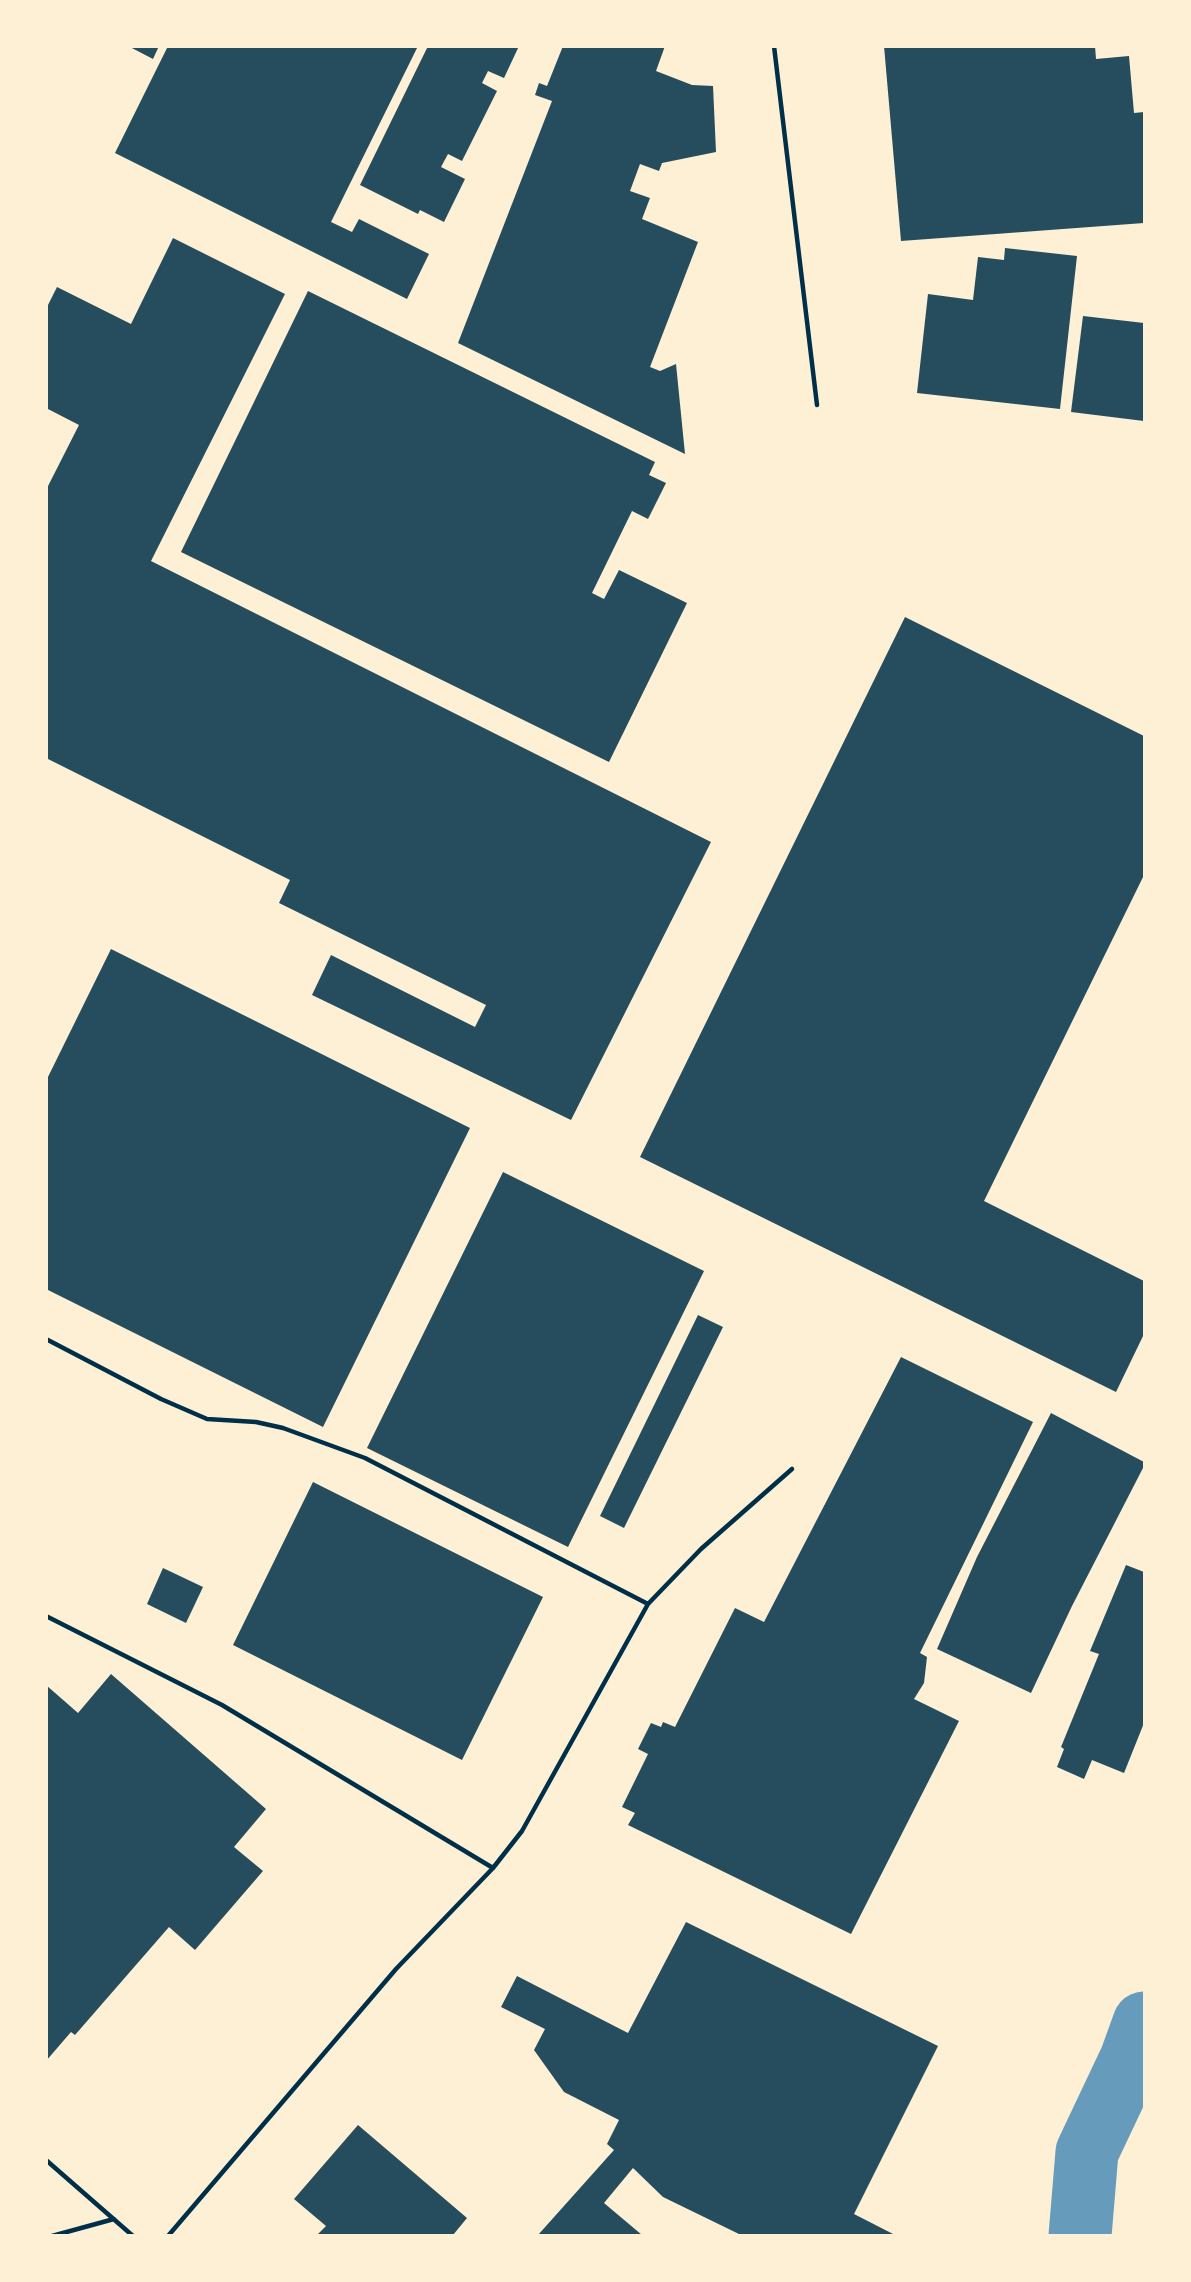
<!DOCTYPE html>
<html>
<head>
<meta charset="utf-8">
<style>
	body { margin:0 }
	#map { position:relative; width:1191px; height:2282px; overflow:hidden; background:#fdf0d5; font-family:"Fira Sans Condensed",sans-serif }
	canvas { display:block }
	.frame { position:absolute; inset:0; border:48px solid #fdf0d5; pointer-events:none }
</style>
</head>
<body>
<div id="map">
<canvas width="1191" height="2282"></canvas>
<div class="frame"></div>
</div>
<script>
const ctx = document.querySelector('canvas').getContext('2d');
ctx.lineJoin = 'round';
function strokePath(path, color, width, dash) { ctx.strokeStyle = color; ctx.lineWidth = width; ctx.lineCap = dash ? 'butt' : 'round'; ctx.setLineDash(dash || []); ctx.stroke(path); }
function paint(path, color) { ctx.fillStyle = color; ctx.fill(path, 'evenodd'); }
strokePath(new Path2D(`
	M1080 2236 1087 2152 1131 2059 1144 2023`), '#669bbc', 63);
paint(new Path2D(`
	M128 46H159L153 59Z
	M168 46H418L331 222 352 232 359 219 429 254 407 299 115 153Z
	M428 46H519L504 78 488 71 482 83 497 91 462 161 448 154 441 167 465 179 444 222 420 210 418 214 360 185Z
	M563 46H665L656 71 692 85 713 86 716 152 662 163 659 171 640 164 630 191 650 198 642 219 698 242 650 367 660 371 676 364 685 454 458 343 552 101 535 95 539 83 547 86Z
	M884 46H1095L1096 59 1129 56 1134 113 1144 112V223L901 241Z
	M173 238 285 294 151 561 711 842 571 1120 312 995 331 955 475 1027 486 1005 279 903 290 880 46 758V490L79 425 46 408V309L57 287 131 324Z
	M1005 248 1077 256 1060 409 917 393 928 294 973 300 978 257 1004 260Z
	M308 291 655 462 649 475 666 483 648 519 632 511 592 593 604 599 619 570 687 603 609 762 181 552Z
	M1083 316 1144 323V421L1071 412Z
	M905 617 1144 736V875L984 1201 1144 1281V1334L1116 1392 640 1157Z
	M111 949 470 1128 323 1427 46 1289V1081Z
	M503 1172 704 1271 568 1547 367 1448Z
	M698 1315 723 1327 624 1528 600 1516Z
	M901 1357 1033 1422 920 1653 927 1657 924 1683 914 1699 959 1721 851 1934 628 1825 635 1813 622 1807 648 1754 638 1749 651 1723 661 1727 663 1722 675 1727 735 1608 764 1622Z
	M1051 1413 1144 1462V1466L1072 1606 1031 1693 937 1649 977 1557Z
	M313 1482 543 1597 462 1760 233 1645Z
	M1126 1565 1144 1572V1723L1124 1773 1092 1760 1084 1779 1057 1767 1064 1749 1061 1747 1099 1654 1090 1651Z
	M163 1568 203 1587 186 1623 147 1604Z
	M111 1674 266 1809 234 1847 263 1871 195 1950 169 1927 75 2035 71 2032 46 2061V1685L78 1713Z
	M686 1922 938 2046 854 2214 895 2235H741L663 2197 633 2168 604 2203 642 2235H538L614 2150 607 2144 619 2120 564 2092 534 2050 545 2029 501 2007 517 1976 628 2033Z
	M358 2125 467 2218 453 2235H317L326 2226 294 2199Z`), '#264d5e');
strokePath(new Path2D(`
	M774 46 817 405
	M46 1339 161 1399 207 1419 256 1422 283 1428 365 1458 648 1604
	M46 1616 222 1705 493 1868
	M46 2160 133 2236
	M52 2236 114 2219
	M168 2236 396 1969 493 1868 522 1831 648 1604 701 1549 792 1469`), '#003049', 4.5);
</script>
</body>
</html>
